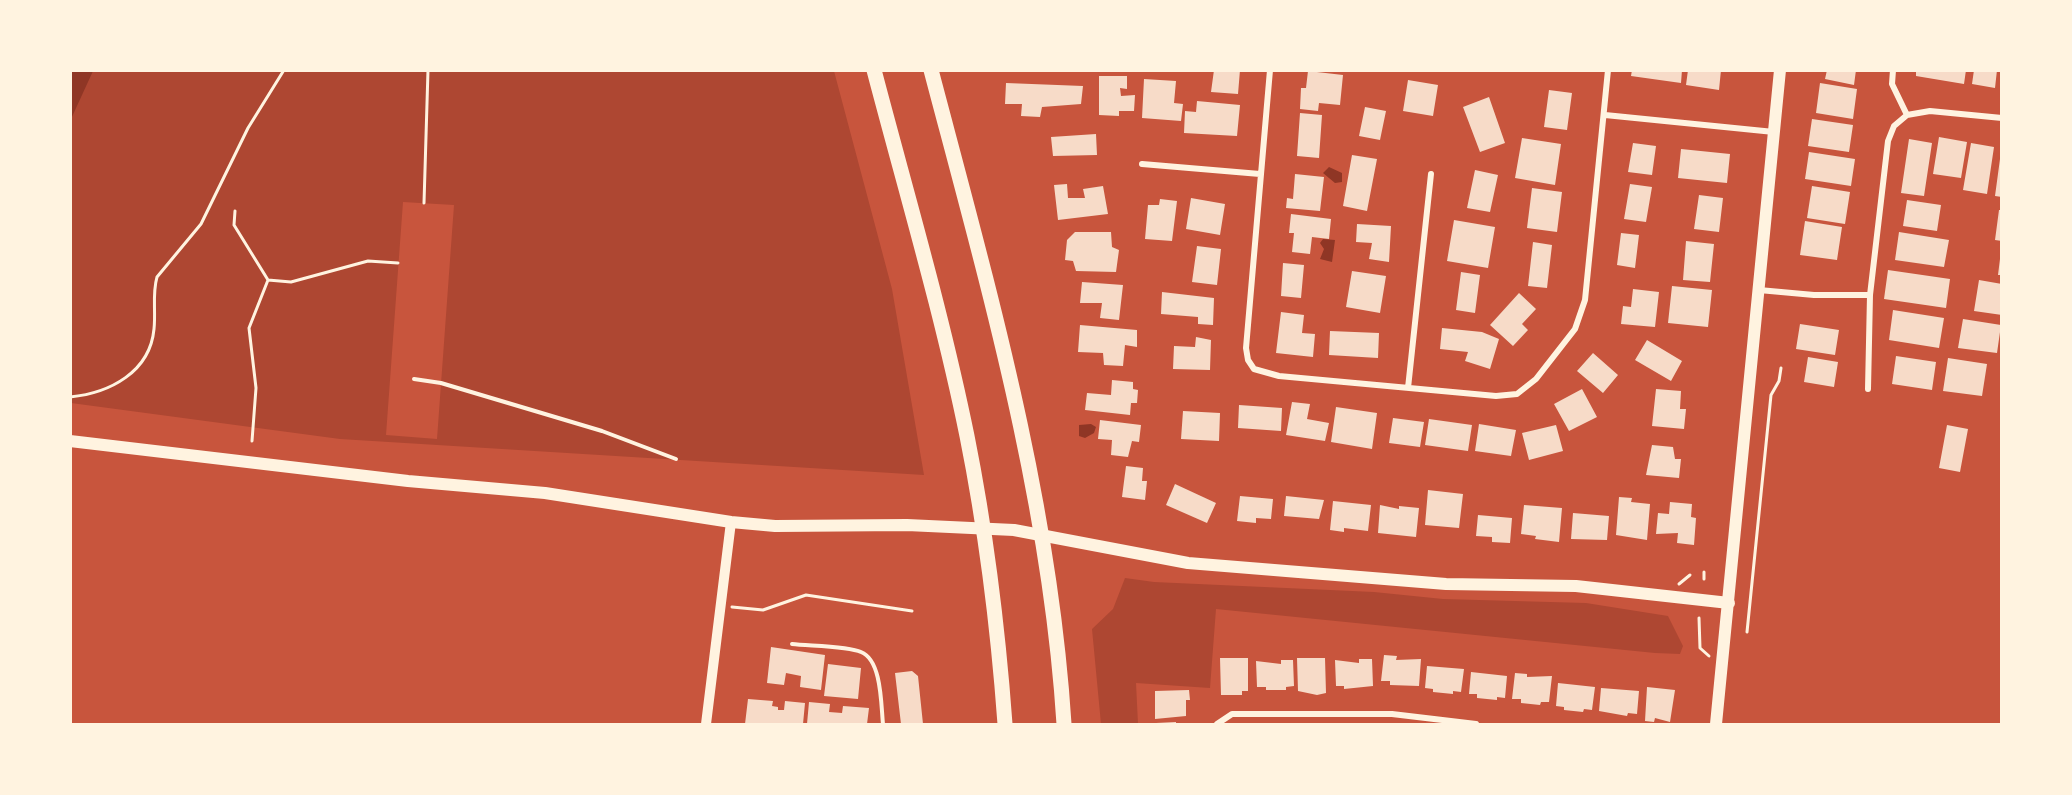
<!DOCTYPE html>
<html>
<head>
<meta charset="utf-8">
<style>
	body { margin:0 }
	#map { position:relative; width:2072px; height:795px; overflow:hidden; background:#c8553d; font-family:Roboto,sans-serif }
	canvas { display:block }
	.frame { position:absolute; inset:0; border:72px solid #fff3e0; pointer-events:none }
</style>
</head>
<body>
<div id="map">
<canvas width="2072" height="795"></canvas>
<div class="frame"></div>
</div>
<script>
const ctx = document.querySelector('canvas').getContext('2d');
ctx.lineJoin = 'round';
function paint(path, color) { ctx.fillStyle = color; ctx.fill(path, 'evenodd'); }
function strokePath(path, color, width, dash) { ctx.strokeStyle = color; ctx.lineWidth = width; ctx.lineCap = dash ? 'butt' : 'round'; ctx.setLineDash(dash || []); ctx.stroke(path); }
paint(new Path2D(`
	M71 71H834L892 289 924 475 340 439 71 403ZM403 202 454 205 437 439 386 435Z
	M1125 578 1154 582 1374 592 1443 599 1586 603 1668 616 1683 646 1680 654 1655 653 1216 609 1210 688 1136 683 1138 724H1101L1092 629 1113 609Z`), '#ae4732');
paint(new Path2D(`
	M71 70 93 71 71 119 70 71Z
	M1329 167 1342 173V182L1335 183 1323 173Z
	M1323 239 1335 240 1332 262 1320 259 1324 249 1320 243Z
	M1091 424 1096 427 1094 433 1085 438 1079 436V425Z`), '#8f3625');
paint(new Path2D(`
	M1214 70H1240L1238 94 1211 92Z
	M1632 70H1682L1681 83 1631 76Z
	M1688 70H1721L1719 90 1686 85Z
	M1827 70H1856L1854 85 1825 79Z
	M1916 70H1966L1964 84 1916 76Z
	M1974 70H1997L1995 88 1972 84Z
	M1308 71 1343 75 1340 105 1319 103 1318 111 1300 109 1301 88H1306Z
	M1099 76H1127V89L1120 88 1121 96 1135 95 1134 111H1119V116L1099 115Z
	M1144 79 1176 81 1174 103 1183 104 1181 121 1142 118Z
	M1408 80 1438 85 1433 116 1403 111Z
	M1006 83 1083 86 1081 104 1042 107 1040 117 1021 116 1022 104H1005Z
	M1820 83 1857 89 1853 119 1816 113Z
	M1549 90 1572 93 1567 130 1544 127Z
	M1489 97 1505 143 1480 152 1463 107Z
	M1197 101 1240 105 1237 136 1184 133 1185 111 1196 112Z
	M1365 107 1386 111 1380 140 1359 136Z
	M1300 113 1322 115 1319 158 1297 156Z
	M1812 119 1853 125 1849 152 1808 146Z
	M1096 134 1097 155 1053 156 1051 137Z
	M1939 137 1967 142 1961 178 1933 174Z
	M1522 138 1561 144 1555 185 1515 178Z
	M1909 139 1932 143 1924 196 1901 193Z
	M1633 143 1656 146 1652 175 1628 172Z
	M1971 143 1994 147 1987 194 1963 190Z
	M1681 149 1730 154 1727 183 1678 178Z
	M1809 152 1855 159 1851 186 1805 179Z
	M1352 155 1377 159 1367 211 1343 206Z
	M2000 159H2002V197L1995 196Z
	M1475 170 1498 175 1490 212 1467 208Z
	M1295 174 1324 177 1320 211 1286 208 1287 198 1293 199Z
	M1067 184 1068 198H1085L1083 189 1103 186 1108 214 1058 220 1054 185Z
	M1630 184 1652 187 1646 222 1624 219Z
	M1812 186 1850 192 1845 224 1807 218Z
	M1532 188 1562 192 1557 232 1527 228Z
	M1699 195 1723 198 1719 232 1694 229Z
	M1191 198 1225 204 1220 235 1186 229Z
	M1160 199 1177 201 1172 241 1145 239 1148 205H1159Z
	M1907 200 1941 205 1937 231 1903 226Z
	M1999 210H2002V241L1995 240Z
	M1291 214 1331 219 1329 239 1312 237 1310 254 1292 252 1294 233H1289Z
	M1454 220 1495 227 1488 268 1447 261Z
	M1805 221 1842 227 1837 260 1800 255Z
	M1357 224 1391 226 1389 262 1369 259 1372 243 1356 242Z
	M1075 232H1111L1112 247 1119 250 1116 272 1076 271 1073 261 1065 260 1067 240Z
	M1899 232 1949 240 1944 267 1895 260Z
	M1621 233 1639 235 1635 268 1617 265Z
	M1686 241 1714 244 1710 282 1683 280Z
	M1533 242 1552 245 1547 288 1528 286Z
	M1197 246 1221 249 1217 285 1192 282Z
	M2000 259H2002V275H1998Z
	M1283 263 1304 265 1301 298 1281 296Z
	M1888 270 1950 279 1946 308 1884 299Z
	M1352 271 1386 276 1380 313 1346 307Z
	M1461 272 1480 275 1475 313 1456 310Z
	M1979 280 2002 284V315L1974 311Z
	M1082 282 1123 285 1119 320 1100 318 1102 303H1080Z
	M1672 286 1712 290 1708 327 1668 323Z
	M1633 289 1659 292 1655 327 1621 324 1623 306 1631 307Z
	M1162 292 1214 298 1213 325 1198 324V317L1161 314Z
	M1519 293 1536 309 1522 324 1528 330 1513 346 1490 325Z
	M1893 310 1944 318 1939 348 1889 340Z
	M1281 312 1304 315 1302 333 1315 334 1313 357 1276 353Z
	M1963 319 2001 325 1997 353 1958 348Z
	M1800 324 1839 330 1835 355 1796 349Z
	M1080 325 1137 330V347L1125 345 1123 366 1104 365 1103 353 1078 352Z
	M1442 328 1482 332 1499 339 1490 369 1465 361 1468 352 1440 349Z
	M1330 331 1379 333 1378 358 1329 355Z
	M1196 337 1211 340 1210 370 1173 369 1174 346 1195 347Z
	M1647 340 1682 361 1671 381 1635 360Z
	M1593 353 1618 375 1603 393 1577 371Z
	M1896 356 1936 362 1932 390 1892 384Z
	M1808 357 1838 362 1834 387 1804 382Z
	M1948 358 1987 364 1982 396 1943 391Z
	M1112 380 1133 382V389L1138 390 1137 403H1131L1130 415 1085 410 1087 393 1111 395Z
	M1582 389 1597 417 1569 431 1554 404Z
	M1656 389 1681 391 1680 409H1686L1684 429 1652 426Z
	M1292 402 1310 404 1307 419 1329 423 1325 441 1286 435Z
	M1239 405 1282 408 1281 431 1238 428Z
	M1336 407 1377 413 1372 449 1331 442Z
	M1183 411 1220 413 1219 441 1181 439Z
	M1393 418 1424 422 1420 447 1389 443Z
	M1429 419 1472 425 1468 451 1425 445Z
	M1100 420 1141 425 1139 442 1132 441 1128 457 1111 455 1112 440 1098 439Z
	M1479 424 1516 430 1511 456 1475 451Z
	M1556 425 1563 451 1529 460 1522 433Z
	M1947 425 1968 429 1960 472 1939 468Z
	M1652 445 1673 447 1675 459H1681L1679 478 1646 475Z
	M1126 466 1143 468 1142 481H1147L1145 500 1122 497Z
	M1175 484 1216 503 1207 523 1166 505Z
	M1428 490 1463 494 1459 528 1425 525Z
	M1240 496 1273 499 1271 519 1256 518V523L1237 521Z
	M1286 496 1324 500 1319 519 1284 516Z
	M1619 497 1632 498 1631 502 1650 504 1647 540 1616 535Z
	M1333 501 1371 505 1368 531 1344 528V532L1330 530Z
	M1670 502 1692 504 1691 517 1696 518 1694 545 1677 543 1678 533 1656 534 1658 513 1669 514Z
	M1380 505 1399 509V506L1419 508 1416 537 1378 533Z
	M1524 505 1562 508 1559 542 1535 539 1536 536 1521 534Z
	M1573 513 1609 516 1607 540 1571 539Z
	M1478 515 1512 518 1510 543 1492 542V537L1476 536Z
	M771 647 825 655 821 690 800 687 801 676 786 673 784 685 767 683Z
	M1384 655 1397 656 1396 660 1421 659 1419 686 1390 685V681H1381Z
	M1220 658H1248V691H1242V695H1221Z
	M1297 658H1325L1326 693 1317 695 1298 691Z
	M1359 659H1372L1373 686 1344 689V686H1336L1335 660 1359 663Z
	M1281 660H1293L1294 686 1286 687V690H1266V687H1257L1256 661 1281 664Z
	M828 664 861 668 858 699 824 696Z
	M1427 666 1464 669 1461 692 1453 691V694L1433 692V689L1425 688Z
	M912 671 918 676 923 724H901L895 673Z
	M1471 672 1507 676 1505 698 1497 697V700L1477 698V694H1469Z
	M1515 673 1527 674V677L1552 676 1549 702H1541L1540 705 1521 703V699H1512Z
	M1558 683 1595 687 1592 710 1584 709 1583 712 1564 710V707L1556 706Z
	M1647 687 1675 690 1670 722 1655 718 1654 722 1645 721Z
	M1601 688 1639 691 1637 714 1628 713 1627 716 1599 711Z
	M1189 690 1190 700H1186V716L1155 719V691Z
	M748 699 773 701 772 706 778 707V710H784L785 701 805 703 803 724H745Z
	M809 702 830 704 829 712 842 713 843 706 869 708 867 724H807Z
	M1176 722V724H1156V723Z`), '#f7dbc8');
strokePath(new Path2D(`
	M424 203 428 70
	M235 211 234 225 268 280 291 282 368 261 398 263
	M70 397C110 393 150 372 154 329 156 311 152 294 157 277L201 224 248 128 284 70
	M252 441 256 388 249 328 268 280
	M1704 579V572
	M1679 584 1690 575
	M732 607 763 610 806 595 912 611
	M1699 618 1700 648 1709 656
	M1747 632 1771 395 1779 381 1781 368`), '#fff3e0', 3);
strokePath(new Path2D(`
	M414 379 441 383 602 431 676 459
	M792 644C809 646 848 646 861 652 882 660 881 706 883 724`), '#fff3e0', 4);
strokePath(new Path2D(`
	M1270 70 1246 348 1248 360 1254 369 1279 376 1496 396 1517 394 1536 379 1575 329 1585 300 1608 70
	M1605 115 1774 132
	M1907 115 1930 111 2002 118
	M1142 164 1260 174
	M1759 290 1814 295H1870
	M1408 388 1431 174
	M1868 389 1870 295 1888 141 1894 126 1907 115 1892 84 1893 70
	M1217 724 1232 714H1392L1476 724`), '#fff3e0', 6);
strokePath(new Path2D(`
	M706 724 731 522`), '#fff3e0', 10);
strokePath(new Path2D(`
	M70 441 408 481 545 493 731 522 775 526 907 525 1014 530 1188 563 1446 584 1576 586 1729 603
	M1716 724 1780 70`), '#fff3e0', 12);
strokePath(new Path2D(`
	M874 70C906 192 942 313 967 436 986 531 998 628 1005 724
	M931 70C988 286 1050 501 1064 724`), '#fff3e0', 15);
</script>
</body>
</html>
